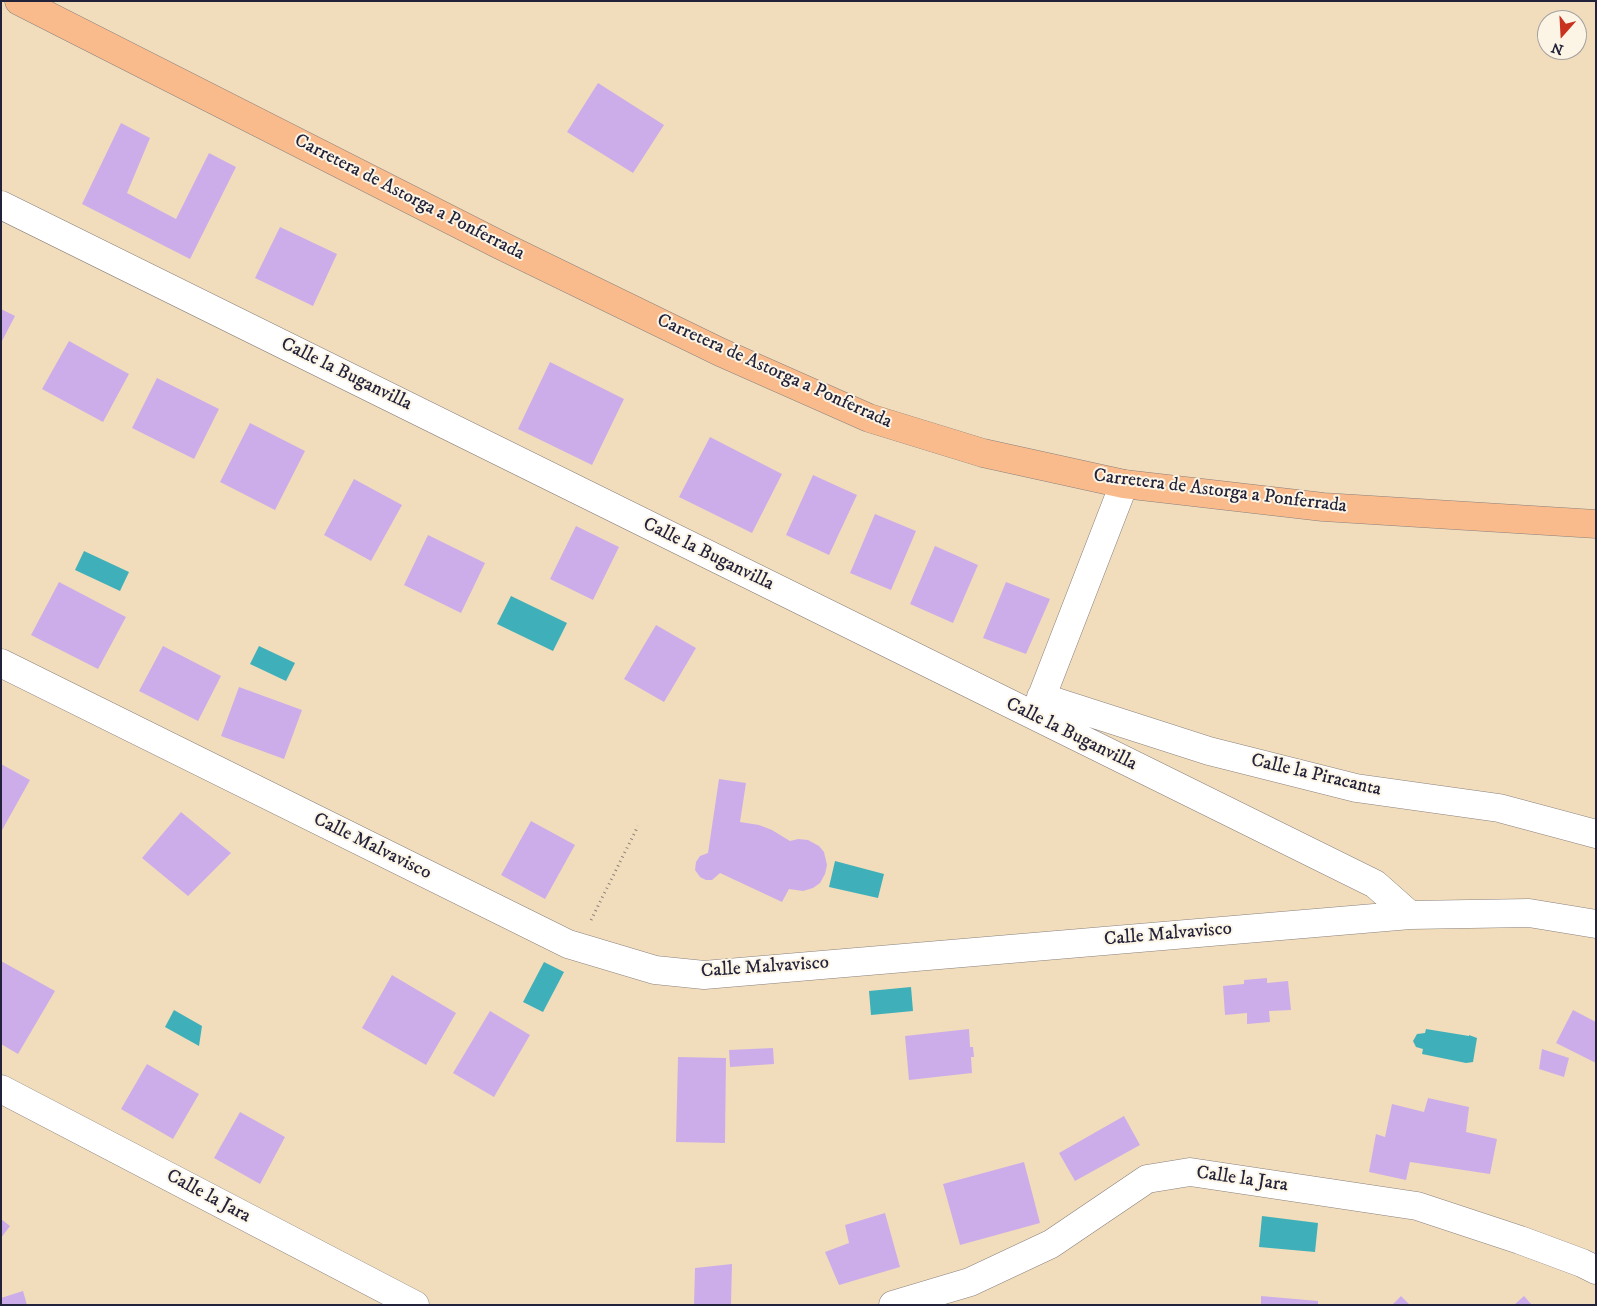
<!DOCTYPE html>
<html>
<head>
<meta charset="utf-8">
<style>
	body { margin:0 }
	#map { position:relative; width:1597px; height:1306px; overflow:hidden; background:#f1ddbc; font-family:"IM FELL DW Pica",serif }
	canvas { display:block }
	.frame { position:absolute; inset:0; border:2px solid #22223b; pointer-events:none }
	.north { position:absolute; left:1537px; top:10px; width:50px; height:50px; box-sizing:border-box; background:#fcf5e5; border:1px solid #a5a1a1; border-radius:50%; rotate:199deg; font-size:14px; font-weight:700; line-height:20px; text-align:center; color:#22223b }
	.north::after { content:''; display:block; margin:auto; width:18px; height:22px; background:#c8321e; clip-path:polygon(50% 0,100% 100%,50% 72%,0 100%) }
</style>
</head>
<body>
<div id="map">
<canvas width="1597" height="1306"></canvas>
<div class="frame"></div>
<div class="north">N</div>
</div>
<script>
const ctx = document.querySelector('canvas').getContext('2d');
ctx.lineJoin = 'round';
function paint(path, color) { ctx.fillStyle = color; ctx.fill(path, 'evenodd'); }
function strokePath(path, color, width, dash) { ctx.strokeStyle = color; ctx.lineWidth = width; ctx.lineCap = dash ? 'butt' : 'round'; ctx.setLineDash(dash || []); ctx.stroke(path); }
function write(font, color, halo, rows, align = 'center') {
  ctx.font = font + ' "IM FELL DW Pica",serif'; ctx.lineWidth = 4; ctx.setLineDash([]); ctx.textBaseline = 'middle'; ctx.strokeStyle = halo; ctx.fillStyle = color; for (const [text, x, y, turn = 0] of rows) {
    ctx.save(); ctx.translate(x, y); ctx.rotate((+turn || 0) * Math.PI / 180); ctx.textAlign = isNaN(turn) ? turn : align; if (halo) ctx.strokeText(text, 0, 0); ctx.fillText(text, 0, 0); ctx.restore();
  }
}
paint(new Path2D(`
	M84 551 129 572 120 591 75 570Z
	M511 596 567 623 553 651 497 624Z
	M259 646 295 663 286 681 250 664Z
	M835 861 884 874 878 898 829 887Z
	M544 962 564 972 543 1012 523 1002Z
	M911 987 913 1011 871 1015 869 991Z
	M174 1010 202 1026 199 1046 165 1027Z
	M1426 1029 1469 1036V1035L1477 1038 1473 1062 1466 1063 1422 1054 1423 1049 1416 1047 1413 1041 1417 1034 1425 1033Z
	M1262 1216 1318 1223 1315 1252 1259 1247Z`), '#3fb0b9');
paint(new Path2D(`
	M598 83 664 125 633 173 567 132Z
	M121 123 150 138 127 193 176 219 209 153 236 167 190 259 82 204Z
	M280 227 337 254 313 306 255 278Z
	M1 309 15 316 1 343Z
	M69 341 129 374 103 422 42 389Z
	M550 362 624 399 592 465 518 429Z
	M157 378 219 409 194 459 132 428Z
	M250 423 305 451 275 510 220 482Z
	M710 437 782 474 752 533 679 497Z
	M813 475 857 495 829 555 786 535Z
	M354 479 402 505 371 561 324 535Z
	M875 514 916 531 891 590 850 573Z
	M576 526 619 547 593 600 550 579Z
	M428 535 485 563 461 613 404 585Z
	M935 546 978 565 953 623 910 604Z
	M59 582 126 617 98 669 31 635Z
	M1006 582 1050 599 1026 654 983 638Z
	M656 625 696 648 664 702 624 679Z
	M163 646 221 676 198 721 139 691Z
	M239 687 302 710 284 759 221 736Z
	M1 764 30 780 1 832Z
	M719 779 746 783 740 822 759 825 772 830 790 841 798 839 808 840 819 846 824 852 827 865 825 874 820 883 813 888 803 891 789 889 782 902 720 873 712 880H706L700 877 695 870 696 862 700 856 708 853Z
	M181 812 231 853 188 896 142 858Z
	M531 821 575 845 545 899 501 875Z
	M1 961 55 991 18 1054 1 1044Z
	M392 975 456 1013 426 1065 362 1028Z
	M1267 978V983L1288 981 1291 1010 1269 1011 1270 1022 1247 1024V1013L1225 1015 1223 986 1244 984V980Z
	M1573 1010 1596 1022V1063L1556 1043Z
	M490 1011 530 1035 494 1097 453 1073Z
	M969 1029 970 1047H973L974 1057H971L972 1073 909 1080 905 1036Z
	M773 1048 774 1064 730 1067 729 1050Z
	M1542 1049 1569 1058 1564 1077 1539 1069Z
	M678 1057 726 1058 725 1143 676 1142Z
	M147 1064 199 1094 173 1139 121 1109Z
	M1428 1098 1469 1107 1466 1132 1497 1139 1490 1174 1410 1162 1406 1180 1369 1172 1376 1134 1385 1137 1392 1104 1424 1112Z
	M240 1112 285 1137 260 1184 214 1158Z
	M1124 1116 1140 1145 1075 1181 1059 1153Z
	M1024 1162 1040 1223 960 1245 943 1184Z
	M885 1213 900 1267 839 1285 825 1252 849 1243 845 1225Z
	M1 1219 10 1226 1 1238Z
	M732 1264 731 1305H694L695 1268Z
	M23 1291 27 1305H1V1298Z
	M1261 1296 1318 1301V1305H1261Z
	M1401 1296 1410 1305H1392Z
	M1524 1296 1532 1305H1514Z`), '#cdade9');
const minor = new Path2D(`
	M1 205 1375 884 1410 915
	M1 663 568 944 655 970 704 975 1410 915 1529 913 1596 924
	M1041 697 1209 751 1356 788 1499 808 1596 834
	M1035 714 1124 484
	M1 1089 415 1305
	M893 1305 970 1282 1051 1244 1147 1179 1190 1172 1417 1206 1520 1240 1582 1263 1596 1270`);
const major = new Path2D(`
	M19 1 500 245 720 352 869 418 983 453 1124 484 1323 507 1596 524`);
strokePath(minor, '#8a807c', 29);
strokePath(major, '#8a807c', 29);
strokePath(new Path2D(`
	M591 920 638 826`), '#8a807c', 3, [1, 4]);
strokePath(minor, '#fff', 28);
strokePath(major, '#fabb8c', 28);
write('19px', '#22223b', '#fcf5e5', [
	["Carretera de Astorga a Ponferrada",409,198,27],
	["Carretera de Astorga a Ponferrada",774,372,24],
	["Calle la Buganvilla",346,375,26],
	["Carretera de Astorga a Ponferrada",1220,492,7],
	["Calle la Buganvilla",708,555,26],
	["Calle la Buganvilla",1071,735,26],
	["Calle la Piracanta",1316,776,13],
	["Calle Malvavisco",372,847,26],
	["Calle Malvavisco",1168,935,-5],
	["Calle Malvavisco",765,968,-4],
	["Calle la Jara",1242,1180,8],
	["Calle la Jara",208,1197,28]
]);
</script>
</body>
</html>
